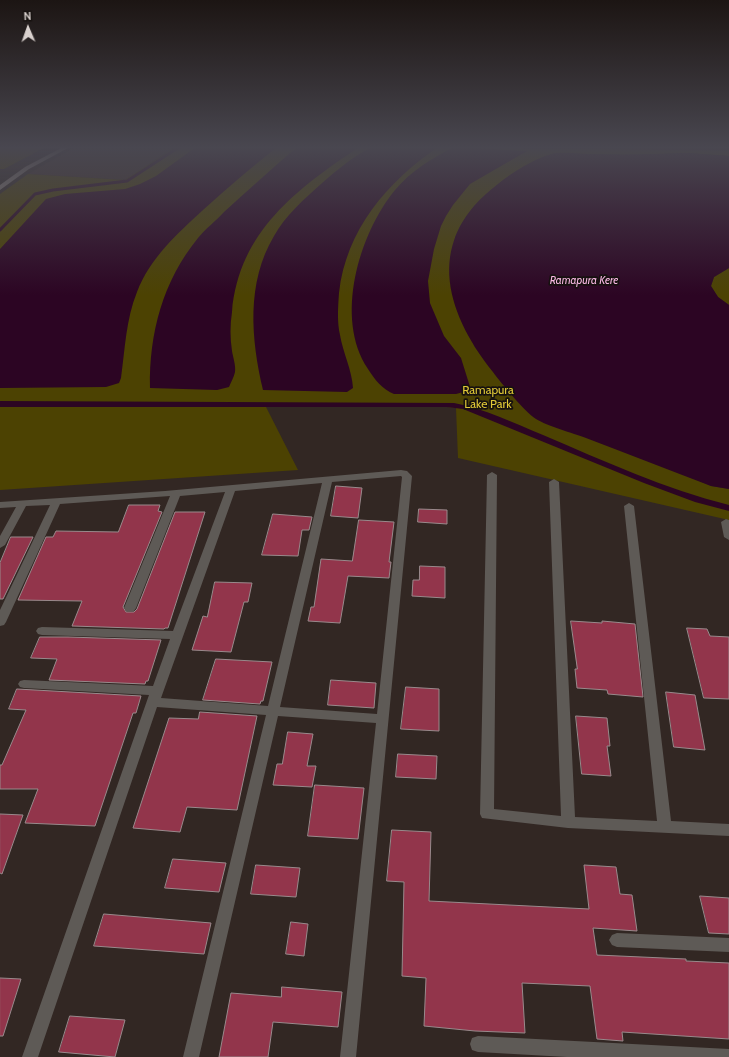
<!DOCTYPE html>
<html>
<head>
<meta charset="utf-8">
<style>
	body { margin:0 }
	#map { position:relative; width:729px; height:1057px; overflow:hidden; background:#322723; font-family:Cabin,sans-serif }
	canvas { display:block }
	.north { position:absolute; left:8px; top:8px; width:40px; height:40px; -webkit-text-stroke:3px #16110f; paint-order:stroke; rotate:358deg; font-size:11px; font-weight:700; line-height:16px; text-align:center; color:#d9d1ce }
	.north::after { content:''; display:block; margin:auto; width:14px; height:18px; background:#d9d1ce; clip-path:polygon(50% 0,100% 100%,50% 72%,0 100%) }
</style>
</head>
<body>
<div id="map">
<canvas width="729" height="1057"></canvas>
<div class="north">N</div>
</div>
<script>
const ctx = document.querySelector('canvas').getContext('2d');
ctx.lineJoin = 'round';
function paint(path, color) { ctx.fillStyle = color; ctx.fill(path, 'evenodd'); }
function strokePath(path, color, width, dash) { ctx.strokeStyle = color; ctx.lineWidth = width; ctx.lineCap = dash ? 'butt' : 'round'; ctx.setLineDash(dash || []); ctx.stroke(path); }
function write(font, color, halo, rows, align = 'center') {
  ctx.font = font + ' Cabin,sans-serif'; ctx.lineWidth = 3.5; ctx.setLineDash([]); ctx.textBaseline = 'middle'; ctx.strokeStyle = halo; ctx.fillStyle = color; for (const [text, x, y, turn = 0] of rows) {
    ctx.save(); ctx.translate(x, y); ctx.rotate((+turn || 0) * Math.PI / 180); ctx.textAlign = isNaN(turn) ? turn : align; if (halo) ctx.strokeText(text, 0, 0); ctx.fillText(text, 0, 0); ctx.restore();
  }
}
paint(new Path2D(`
	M75 147H175L125 180 28 174Z`), '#3f2d27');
paint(new Path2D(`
	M0 147H46L4 169H0Z
	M175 147H729V156L687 153 636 155 552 154 525 166 502 181 474 206 460 226 455 237 474 346 500 381 517 399 711 486 729 489V520L458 458 456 408 447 407H266L298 470 0 490V194L28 174 125 180Z
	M729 268V305L718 297 711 286 714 277Z`), '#4c4202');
paint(new Path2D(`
	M196 147H277C252 167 227 188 203 210 177 234 150 258 137 292 126 319 125 349 121 378L119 383 106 387 0 388V249L46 199 65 194 125 189 140 184 156 176Z
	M298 147H359C297 189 239 231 232 312 230 325 230 338 232 351 233 357 236 366 235 372 234 377 231 382 229 387L217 390 150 388C149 333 163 281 198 238 206 228 216 221 224 212 246 192 268 172 290 153Z
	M373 147H438C387 182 346 230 339 293 338 307 337 322 340 335 343 353 352 370 353 388L347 392 263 390C251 339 246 283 274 236 285 216 304 199 321 184 336 171 354 155 373 147Z
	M454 147 527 151 470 184 453 205 446 216 441 226 434 249 428 281 430 303 444 336 461 358 471 390 456 394H394C382 389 375 380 368 369 334 318 359 234 395 190 411 171 432 158 454 147Z
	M687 153 729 156V268L714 277 711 286 718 297 729 305V489L711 486C669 470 628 454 586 438 573 433 547 426 536 419 524 411 502 384 493 372 443 309 425 239 498 184 513 172 532 160 551 154 561 151 582 154 594 154 625 155 656 154 687 153Z
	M0 401 454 403C485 409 514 423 543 435 604 461 665 489 729 505V511L695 502 644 483 463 409 447 407H0Z`), '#2c0523');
strokePath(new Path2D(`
	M524 147 729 149
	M0 230 35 194 53 190 127 181 179 147`), '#2c0523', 3);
const building = new Path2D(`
	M336 486 362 488 358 518 331 516Z
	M129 505H160L158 511 162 512 123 607 126 612H134L137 609 175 512H205L168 628H165L164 629 72 626 82 601 18 600 46 537H53L56 531 118 532Z
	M419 509 447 510V524L418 522Z
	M273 514 312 517 309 530H302L298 556 262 555Z
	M359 520 394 522 389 562H391L389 578 348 576 340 623 308 621 311 607H314L321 559 352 561Z
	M11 537H33L3 599H0V563Z
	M420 566 445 567V598L412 596 413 580H419Z
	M215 582 252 583 248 602H244L231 652 192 650 203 616 207 617Z
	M571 621 602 623V621L635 624 643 697 608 694 607 690 577 688 575 669H577Z
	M687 628 707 629 710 636 729 637V699L704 698Z
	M40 637H68L161 640 148 681H146L145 684 49 680 57 659 31 658Z
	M216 659 272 662 263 701H261L260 704 203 700Z
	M331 680 376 683 374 708 328 705Z
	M406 687 439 689V731L401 729Z
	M17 689 141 696 136 713H133L95 826 25 823 38 789H0V765H2L26 710 9 709Z
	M666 692 695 695 705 750 674 747Z
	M200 712 257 716 237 810 187 807 180 832 133 828 169 718 198 719Z
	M576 716 607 718 610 746H607L611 776 582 774Z
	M288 732 313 734 307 766H316L312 787 273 785 277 764H282Z
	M398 754 437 756 436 779 396 777Z
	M315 785 364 788 358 839 308 836Z
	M0 814 23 815 2 874 0 873Z
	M392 830 431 832 429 901 589 909 584 865 616 867 620 894 632 895 637 931 593 928 597 955 686 959V961L729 963V1039L622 1032 623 1041 597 1039 590 986 522 983 525 1033 475 1031 424 1026 426 978 402 976 404 882 387 881Z
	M173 859 226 863 219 892 165 888Z
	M256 865 300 868 296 897 251 894Z
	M700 896 729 898V934L709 933Z
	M104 914 211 923 204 954 94 946Z
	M291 922 308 924 304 956 286 954Z
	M0 978 21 979 3 1036H0Z
	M282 987 342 992 338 1027 273 1022 268 1057H219L231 993 281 997Z
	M70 1016 125 1020 115 1057 59 1052Z`);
paint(building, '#92354b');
strokePath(building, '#998a8c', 1);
paint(new Path2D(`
	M401 470 407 471 412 476 356 1057H340L376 723 278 716 199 1057H183L266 715 157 707 38 1057H22L149 695 24 688 20 687 18 684 20 681 24 680 153 686 170 639 42 635 38 634 36 631 38 628 42 627 173 631 225 492 180 496 136 608 134 611H126L124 608 170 496 60 504 6 622 4 625 0 626V610L50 505 26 506 5 545 0 548V536L16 507 0 508V502L165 491ZM401 476 402 477 377 714 280 707 332 482ZM322 483 268 706 161 698 235 491Z
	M492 472 497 475 494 809 561 816 549 482 554 479 559 482 575 817 657 821 624 506 629 503 634 506 671 821 729 824V836L568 828 482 818 480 814 487 475Z
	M726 519 729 520V540L724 537 721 522Z
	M617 933 729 938V952L617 947 612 945 609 940 612 935Z
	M478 1036 729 1049V1057H567L478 1052 472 1050 470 1044 472 1038Z`), '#5e5a56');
paint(new Path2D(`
	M63 147H70L29 169 0 190V185L25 167Z`), '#928a81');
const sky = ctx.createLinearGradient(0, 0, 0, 295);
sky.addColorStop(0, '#1c1513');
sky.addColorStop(0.5, '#494750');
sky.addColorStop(1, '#49475000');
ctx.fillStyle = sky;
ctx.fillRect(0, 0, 729, 295);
write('italic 11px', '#f9b8e4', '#16110f', [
	["Ramapura Kere",584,281]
]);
write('12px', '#e0c837', '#16110f', [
	["Ramapura",488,390],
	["Lake Park",488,404]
]);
</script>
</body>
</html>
